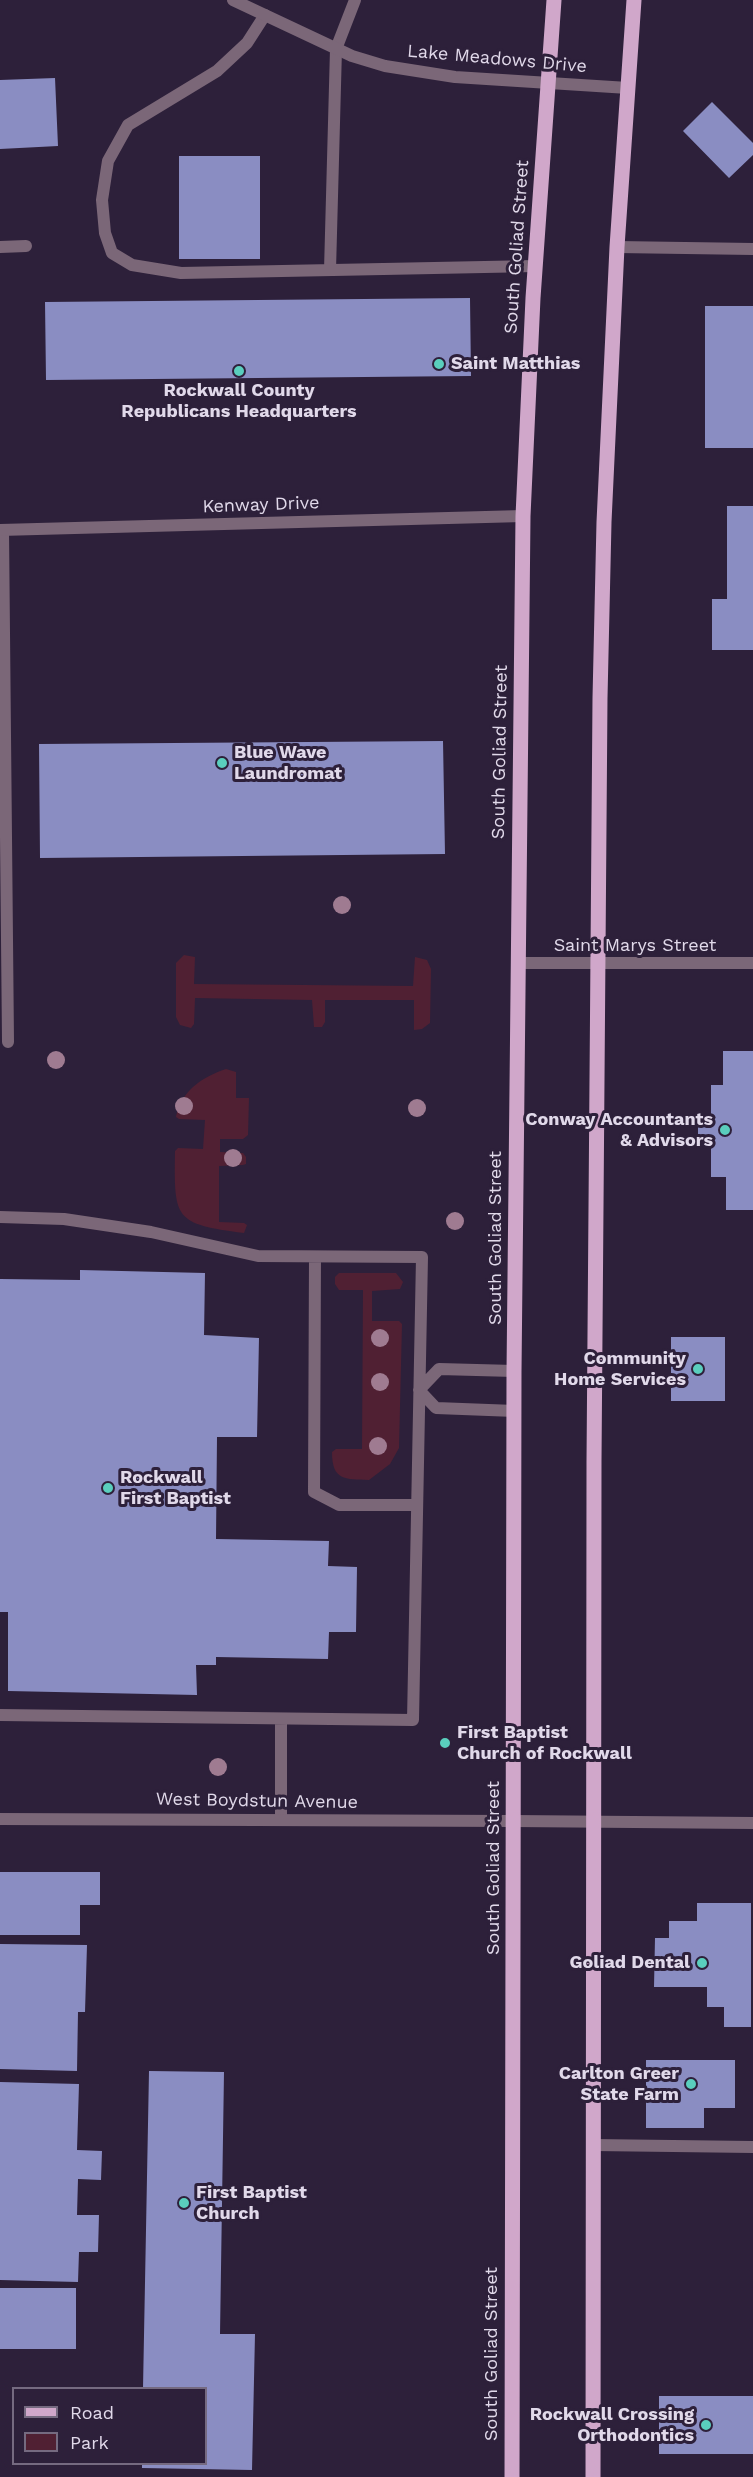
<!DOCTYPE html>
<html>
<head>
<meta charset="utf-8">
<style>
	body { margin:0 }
	#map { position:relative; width:753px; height:2477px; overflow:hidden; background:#2d203a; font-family:"Work Sans",sans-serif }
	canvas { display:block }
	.legend { position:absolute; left:12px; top:2387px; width:195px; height:78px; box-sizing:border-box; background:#2d203a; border:2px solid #756a80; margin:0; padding:8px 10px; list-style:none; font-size:18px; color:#e1d9ea }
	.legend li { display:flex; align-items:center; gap:12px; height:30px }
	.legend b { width:30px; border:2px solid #756a80 }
</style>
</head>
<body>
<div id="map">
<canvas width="753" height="2477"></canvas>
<ul class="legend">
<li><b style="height:8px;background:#d0a7ca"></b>Road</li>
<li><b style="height:16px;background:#502033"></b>Park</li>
</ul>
</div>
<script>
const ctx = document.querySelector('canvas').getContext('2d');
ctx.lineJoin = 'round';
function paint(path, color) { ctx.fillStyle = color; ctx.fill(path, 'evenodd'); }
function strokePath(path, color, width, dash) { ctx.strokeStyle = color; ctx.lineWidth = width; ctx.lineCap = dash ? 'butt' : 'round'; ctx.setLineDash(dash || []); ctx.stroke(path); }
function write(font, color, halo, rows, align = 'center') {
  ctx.font = font + ' "Work Sans",sans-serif'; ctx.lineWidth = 6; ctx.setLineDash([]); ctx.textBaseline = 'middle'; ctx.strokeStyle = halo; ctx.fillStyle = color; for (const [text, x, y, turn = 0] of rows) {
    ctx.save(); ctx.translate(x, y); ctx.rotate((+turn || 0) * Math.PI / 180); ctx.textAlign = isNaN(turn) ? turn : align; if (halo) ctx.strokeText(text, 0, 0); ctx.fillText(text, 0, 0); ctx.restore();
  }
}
paint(new Path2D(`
	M184 955 195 957 194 984 413 986 415 957 427 960 431 969 430 1023 422 1029 414 1030V1000H325V1022L322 1027H314L312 1000 195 998 194 1024 191 1028 180 1025 176 1017V963Z
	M226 1069 236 1072V1098H249L248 1135 243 1139H220V1152L243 1153 246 1157V1164L243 1165 219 1166V1222L244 1223 247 1225 244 1233C174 1224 174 1219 175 1151L178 1148 203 1149 205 1120 179 1119 176 1117C181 1091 202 1077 226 1069Z
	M339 1273H396L403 1282 400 1289 372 1291V1321H399L402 1324 399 1448 390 1464 369 1480C345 1479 332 1481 332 1452L336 1449H362L363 1290H339L335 1284V1277Z`), '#502033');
paint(new Path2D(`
	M55 78 58 146 0 149V80Z
	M712 102 753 143V155L729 178 683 131Z
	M179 156H260V259H179Z
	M470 298 471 376 46 380 45 302Z
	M705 306H753V448H705Z
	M727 506H753V650H712V599H727Z
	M443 741 445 854 40 858 39 744Z
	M723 1051H753V1210H726V1177H711V1144H698V1115H711V1085H723Z
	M80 1270 205 1273 204 1335 259 1338 257 1437H217L216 1539 329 1541 328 1566 357 1567 356 1632H329L328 1659 216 1657V1665H196L197 1695 8 1691V1612H0V1279L80 1280Z
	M671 1337H725V1401H671Z
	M0 1872H100V1905H80V1935H0Z
	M697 1903H751V2027H724V2007H707V1987H654L655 1938H669V1921H697Z
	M0 1944 87 1945 85 2012H78L77 2071 0 2069Z
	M646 2060H735V2108H704V2128H646Z
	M149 2071 224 2072 220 2334H255L252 2470 142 2468V2464H206V2388H143Z
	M0 2082 79 2084 77 2150 102 2151 101 2180 78 2179 77 2215H99L98 2252H79L78 2282 0 2280Z
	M0 2288H76V2349H0Z
	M659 2396H753V2454H659Z`), '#8a8dc2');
strokePath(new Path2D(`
	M265 15 247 43 217 71 128 125 108 161 102 200 105 233 112 253 132 265 181 273 535 266
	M0 247 26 246
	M330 270 336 49 355 0
	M3 530 8 1042
	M0 1217 64 1219 151 1232 258 1256 422 1257 413 1720 0 1715
	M315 1257 314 1492 339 1505H417
	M514 1371 439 1369 419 1390 436 1408 515 1411
	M281 1719V1819
	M593 2145 753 2147`), '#7b6778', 12);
strokePath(new Path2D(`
	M233 0 352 56 385 66 455 77 628 88
	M617 247 753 249
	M0 530 523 516
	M517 963H753
	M0 1819 513 1821`), '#7b6778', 12);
strokePath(new Path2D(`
	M513 1821 753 1823`), '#7b6778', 12);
strokePath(new Path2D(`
	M512 2477 514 1371 523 516 533 298 554 0
	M593 2477 594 1461 600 698 604 522 617 247 634 0`), '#d0a7ca', 15);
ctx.fillStyle = '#9f7b91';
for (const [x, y] of [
	[342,905],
	[56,1060],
	[184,1106],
	[417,1108],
	[233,1158],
	[455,1221],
	[380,1338],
	[380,1382],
	[378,1446],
	[218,1767]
]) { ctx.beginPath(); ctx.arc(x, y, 9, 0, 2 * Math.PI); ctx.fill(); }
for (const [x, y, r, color] of [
	[439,364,6,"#5acebd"],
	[239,371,6,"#5acebd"],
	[222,763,6,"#5acebd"],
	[725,1130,6,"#5acebd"],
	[698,1369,6,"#5acebd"],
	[108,1488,6,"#5acebd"],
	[445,1743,6,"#5acebd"],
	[702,1963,6,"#5acebd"],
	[691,2084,6,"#5acebd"],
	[184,2203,6,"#5acebd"],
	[706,2425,6,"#5acebd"]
]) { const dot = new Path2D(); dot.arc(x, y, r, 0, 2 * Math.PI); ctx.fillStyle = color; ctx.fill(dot); strokePath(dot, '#2d203a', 2); }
write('18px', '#e1d9ea', '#2d203a', [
	["Lake Meadows Drive",497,59,5],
	["South Goliad Street",517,247,-86],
	["Kenway Drive",261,505,-2],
	["South Goliad Street",500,752,-89],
	["Saint Marys Street",635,946],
	["South Goliad Street",496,1238,-90],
	["West Boydstun Avenue",257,1801,1],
	["South Goliad Street",494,1868,-90],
	["South Goliad Street",492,2354,-90]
]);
write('bold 18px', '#e1d9ea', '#2d203a', [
	["Saint Matthias",451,364],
	["Rockwall County",239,391,"center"],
	["Republicans Headquarters",239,412,"center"],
	["Blue Wave",234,753],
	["Laundromat",234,774],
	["Conway Accountants",713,1120,"right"],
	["& Advisors",713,1141,"right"],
	["Community",686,1359,"right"],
	["Home Services",686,1380,"right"],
	["Rockwall",120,1478],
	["First Baptist",120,1499],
	["First Baptist",457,1733],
	["Church of Rockwall",457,1754],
	["Goliad Dental",690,1963,"right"],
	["Carlton Greer",679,2074,"right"],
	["State Farm",679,2095,"right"],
	["First Baptist",196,2193],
	["Church",196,2214],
	["Rockwall Crossing",694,2415,"right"],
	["Orthodontics",694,2436,"right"]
], 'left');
</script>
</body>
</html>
